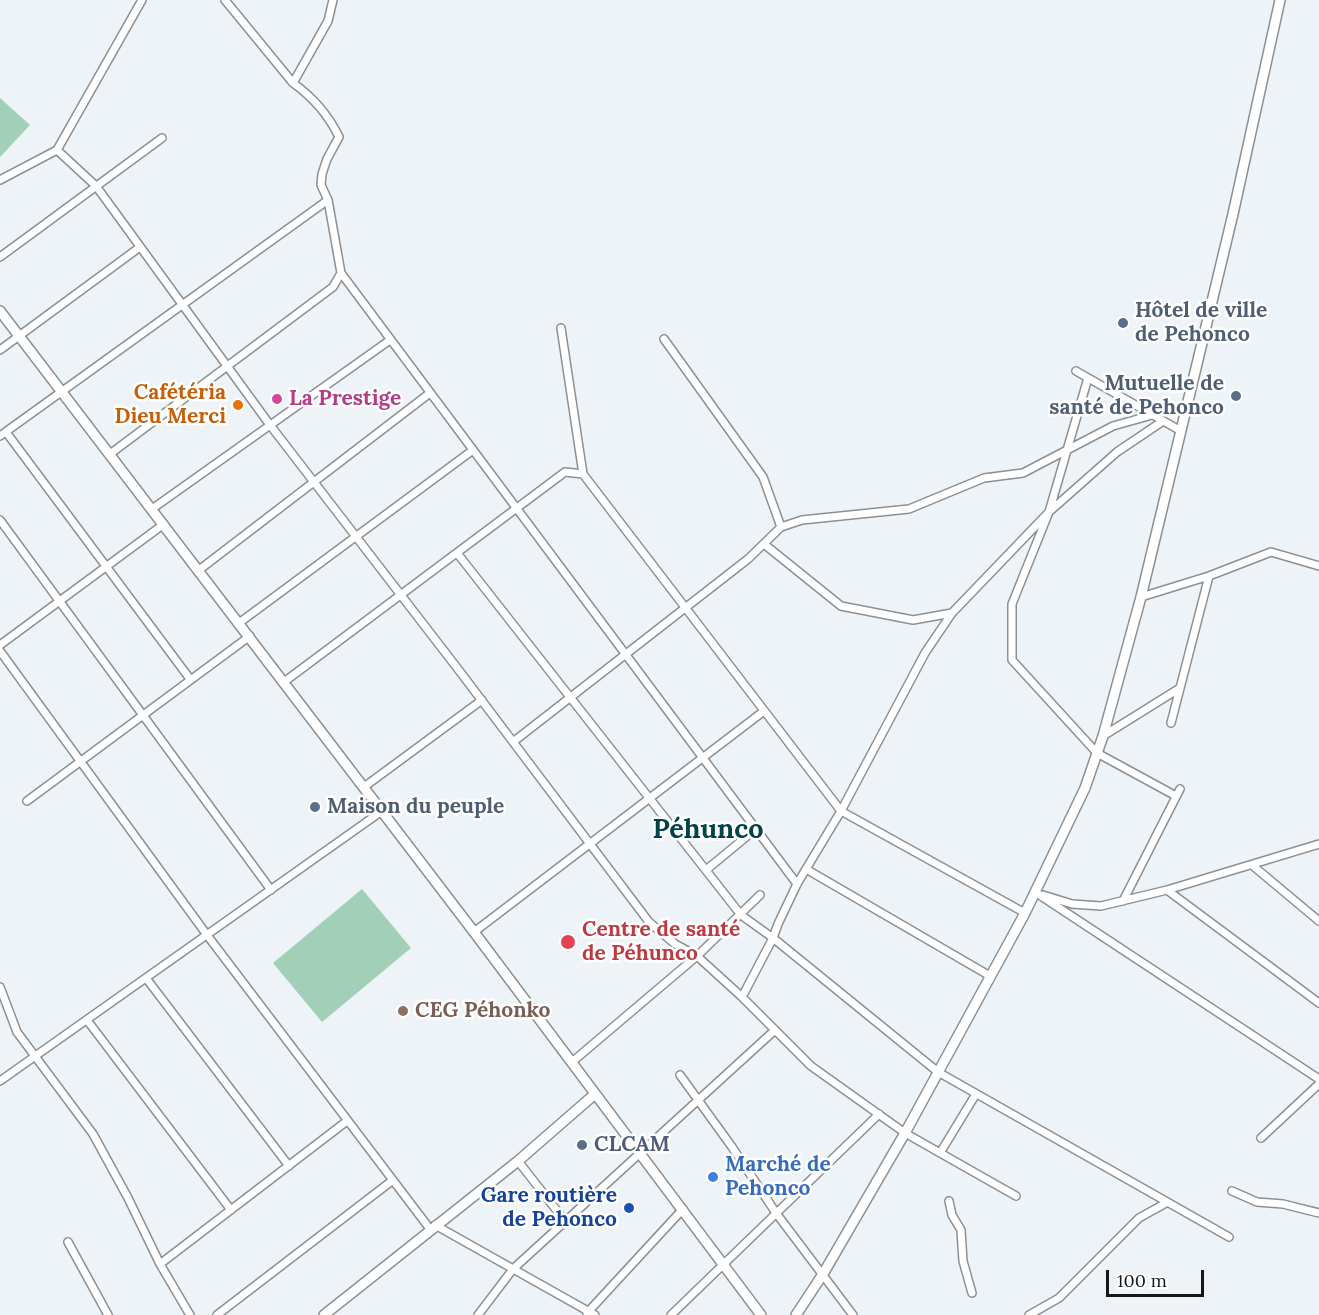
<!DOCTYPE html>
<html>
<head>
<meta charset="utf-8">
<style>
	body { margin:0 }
	#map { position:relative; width:1319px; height:1315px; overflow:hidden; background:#eef3f7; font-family:Lora,serif }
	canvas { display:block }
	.scale { position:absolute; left:1106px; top:1270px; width:98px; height:27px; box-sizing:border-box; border:3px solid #151718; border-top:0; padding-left:8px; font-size:18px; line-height:21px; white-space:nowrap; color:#151718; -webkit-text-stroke:4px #fff; paint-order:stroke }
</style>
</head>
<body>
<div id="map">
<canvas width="1319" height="1315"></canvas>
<div class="scale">100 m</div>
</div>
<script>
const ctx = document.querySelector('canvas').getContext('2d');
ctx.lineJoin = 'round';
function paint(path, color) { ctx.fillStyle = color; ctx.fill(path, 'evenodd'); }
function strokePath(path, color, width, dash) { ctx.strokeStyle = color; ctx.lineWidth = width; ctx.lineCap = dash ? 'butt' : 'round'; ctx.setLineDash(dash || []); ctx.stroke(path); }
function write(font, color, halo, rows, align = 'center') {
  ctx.font = font + ' Lora,serif'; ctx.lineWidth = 5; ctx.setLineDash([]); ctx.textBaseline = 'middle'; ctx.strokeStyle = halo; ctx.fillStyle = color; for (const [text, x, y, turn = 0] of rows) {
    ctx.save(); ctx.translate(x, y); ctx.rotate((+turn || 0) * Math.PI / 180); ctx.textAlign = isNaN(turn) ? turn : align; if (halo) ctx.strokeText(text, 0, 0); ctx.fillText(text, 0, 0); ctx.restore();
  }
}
paint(new Path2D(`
	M0 98 30 125 0 157Z
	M362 889 411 948 322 1022 273 963Z`), '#a1cfb7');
const minor = new Path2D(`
	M225 0 293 83
	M333 0 328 21 293 83C314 98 328 114 339 137L327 159 322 174 321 185 328 200 341 273 797 884
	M57 150 96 186 270 425 461 673 649 922 675 944 697 956 742 997 811 1066 905 1133 1016 1196
	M0 180 57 150 142 0
	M0 257 162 138
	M561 328 583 474 841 811 1025 913
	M664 339 763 477 781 527
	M0 350 140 247
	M1076 371 1181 431
	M1088 378 1049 512 1012 604V660L1097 753 1176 796
	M6 432 190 679
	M0 436 328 200
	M110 454 333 287 341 273
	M152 509 390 340
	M0 520 271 890
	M764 544 841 606 913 620 952 613
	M457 553 741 915 773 938 938 1072 1229 1237
	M199 570 430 393
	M1141 597 1209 576 1271 552 1319 566
	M239 623 473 450
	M0 645 164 524
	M0 651 207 935 430 1229
	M284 682 565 472 583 474
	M1171 723 1209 576
	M1103 736 1180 688
	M513 742 748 559 781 527 802 520 909 509 984 478 1023 473 1113 426 1152 415
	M364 787 482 700
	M27 801 250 636
	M1252 865 1319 921
	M806 869 990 976
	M706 870 757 828
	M1167 890 1319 1003
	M1035 892 1319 1079
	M1043 895 1072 904 1101 906 1167 890 1319 844
	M1123 901 1180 789
	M474 932 764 711
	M146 978 289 1166
	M0 987 17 1032 93 1134 128 1198 160 1264 190 1315
	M742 997 773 938 778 924 797 884 841 811 925 653 952 613 1049 512 1117 452 1163 421
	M87 1020 231 1210
	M572 1062 697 956 760 895
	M680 1075 732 1147 776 1213 853 1315
	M0 1081 382 811
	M1261 1138 1319 1084
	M940 1153 976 1094
	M518 1161 565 1221
	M1232 1191 1257 1202 1283 1204 1319 1213
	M949 1201 952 1215 961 1230 963 1261 972 1293
	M435 1225 595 1315
	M68 1242 108 1315
	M160 1264 347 1121
	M587 1313 683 1209
	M217 1315 393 1180
	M478 1315 513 1269 775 1030
	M671 1315 879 1114
	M1029 1315 1059 1298 1139 1218 1166 1203`);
const major = new Path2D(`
	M0 311 474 932 761 1315
	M324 1315 518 1161 595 1094
	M796 1315 823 1274 905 1133 1025 913 1085 788 1103 736 1141 597 1233 214 1280 0`);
strokePath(minor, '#8c9093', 10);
strokePath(major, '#8c9093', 12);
strokePath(minor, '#fff', 7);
strokePath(major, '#fff', 9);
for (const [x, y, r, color] of [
	[1123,323,6,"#5c6f8a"],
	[1236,396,6,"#5c6f8a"],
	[277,399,6,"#d1479c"],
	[238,405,6,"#e8710a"],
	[315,807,6,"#5c6f8a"],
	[568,942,8,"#e0444e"],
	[403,1011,6,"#8d6e63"],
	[582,1145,6,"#5c6f8a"],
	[713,1177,6,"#3f7fe0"],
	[629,1208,6,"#1a4fb4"]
]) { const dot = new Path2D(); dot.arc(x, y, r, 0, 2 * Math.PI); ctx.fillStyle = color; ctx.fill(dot); strokePath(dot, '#fff', 2); }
write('bold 21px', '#4e5e75', '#fff', [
	["Hôtel de ville",1135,311],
	["de Pehonco",1135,335],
	["Mutuelle de",1224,384,"right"],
	["santé de Pehonco",1224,408,"right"],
	["Maison du peuple",327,807],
	["CLCAM",594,1145]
], 'left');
write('bold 21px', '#c56008', '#fff', [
	["Cafétéria",226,393],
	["Dieu Merci",226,417]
], 'right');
write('bold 21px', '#b23c85', '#fff', [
	["La Prestige",289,399]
], 'left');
write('bold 21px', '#be3a42', '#fff', [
	["Centre de santé",582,930],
	["de Péhunco",582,954]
], 'left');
write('bold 21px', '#785e54', '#fff', [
	["CEG Péhonko",415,1011]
], 'left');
write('bold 21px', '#366cbe', '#fff', [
	["Marché de",725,1165],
	["Pehonco",725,1189]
], 'left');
write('bold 21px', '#164399', '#fff', [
	["Gare routière",617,1196],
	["de Pehonco",617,1220]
], 'right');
write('bold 27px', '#004349', '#fff', [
	["Péhunco",708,830]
]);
</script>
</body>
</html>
